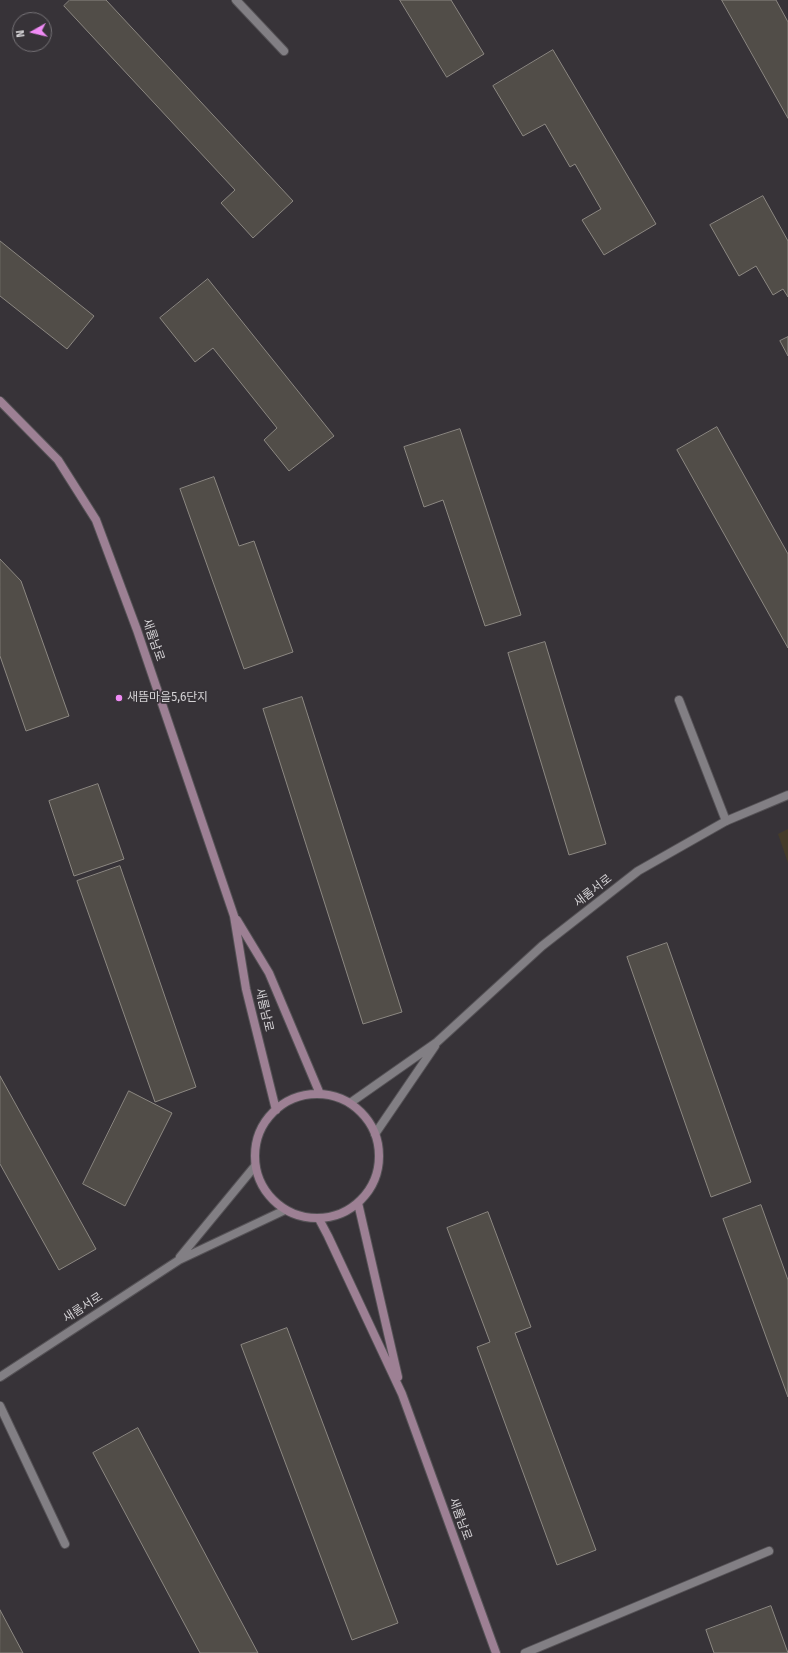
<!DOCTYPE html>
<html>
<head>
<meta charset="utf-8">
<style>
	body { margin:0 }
	#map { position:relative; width:788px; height:1653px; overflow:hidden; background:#373338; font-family:"Fira Sans",sans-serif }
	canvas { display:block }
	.north { position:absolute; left:12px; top:12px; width:40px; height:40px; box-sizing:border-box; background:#373338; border:1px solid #767377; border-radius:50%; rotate:262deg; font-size:11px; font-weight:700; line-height:16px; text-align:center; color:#d4d2d5 }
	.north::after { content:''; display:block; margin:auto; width:14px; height:18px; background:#f08bf5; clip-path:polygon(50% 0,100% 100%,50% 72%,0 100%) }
</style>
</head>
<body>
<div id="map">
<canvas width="788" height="1653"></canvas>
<div class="north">N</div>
</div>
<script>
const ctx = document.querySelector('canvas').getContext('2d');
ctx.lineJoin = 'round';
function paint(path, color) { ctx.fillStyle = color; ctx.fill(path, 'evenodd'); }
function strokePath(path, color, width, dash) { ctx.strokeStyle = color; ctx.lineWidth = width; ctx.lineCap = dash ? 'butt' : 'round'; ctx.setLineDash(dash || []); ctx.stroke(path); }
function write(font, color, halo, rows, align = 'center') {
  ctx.font = font + ' "Fira Sans","Noto Sans KR",sans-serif'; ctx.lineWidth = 3.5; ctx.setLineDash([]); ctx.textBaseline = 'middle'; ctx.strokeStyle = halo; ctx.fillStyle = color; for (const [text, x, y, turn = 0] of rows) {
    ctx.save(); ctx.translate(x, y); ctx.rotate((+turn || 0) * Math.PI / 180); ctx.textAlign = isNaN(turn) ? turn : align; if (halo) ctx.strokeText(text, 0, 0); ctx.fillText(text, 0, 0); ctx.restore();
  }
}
paint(new Path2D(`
	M788 829V863L778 834Z`), '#443b2a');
const building = new Path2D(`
	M70 0H106L293 201 253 238 221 203 235 190 64 6Z
	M400 0H451L484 54 447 77Z
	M722 0H776L788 22V118Z
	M553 50 656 224 604 255 582 220 601 209 575 164 570 167 545 124 523 136 493 86Z
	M763 196 788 241V297L783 289 773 295 756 266 739 276 710 225Z
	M0 241 94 316 67 349 0 296Z
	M208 279 334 436 289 471 264 440 277 428 213 348 195 362 160 318Z
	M788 337V356L780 341Z
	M717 427 788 554V648L677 450Z
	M460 429 521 615 485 626 443 500 424 507 404 447Z
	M214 477 239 546 254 541 293 652 244 669 180 489Z
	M0 559 21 581 69 716 26 731 0 656Z
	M545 642 606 844 569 855 508 653Z
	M302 697 402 1012 363 1024 263 709Z
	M98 784 124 859 74 876 49 801Z
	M120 866 196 1087 155 1102 77 881Z
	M667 943 751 1182 711 1197 627 957Z
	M0 1076 96 1249 59 1270 0 1164Z
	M129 1091 172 1113 125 1206 83 1184Z
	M761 1205 788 1280V1397L723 1219Z
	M488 1212 531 1327 515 1333 596 1550 557 1565 477 1347 490 1342 447 1228Z
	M287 1328 398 1623 352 1640 241 1345Z
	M138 1428 258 1653H200L93 1453Z
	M771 1606 788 1653H714L706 1630Z
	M0 1610 23 1653H0Z`);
paint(building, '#514d48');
strokePath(building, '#8c8882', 1);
const lane = new Path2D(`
	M236 0 284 51
	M679 700 726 821
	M0 1406 65 1544
	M525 1653 769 1551`);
const street = new Path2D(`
	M350 1103 437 1042 542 946 638 871 726 821 788 795
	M375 1134 435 1046
	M180 1257 255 1166
	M0 1377 179 1260 285 1210`);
const secondary = new Path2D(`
	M0 401 58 460 96 520 137 630 234 916 246 989 276 1110
	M237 920 269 973 320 1094
	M255 1156a62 62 0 1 1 124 0a62 62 0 1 1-124 0Z
	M358 1203 398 1377
	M319 1219 328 1236 402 1394 496 1653`);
strokePath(lane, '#555256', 10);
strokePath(street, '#555256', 10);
strokePath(secondary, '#555256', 10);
strokePath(lane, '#827f84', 8);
strokePath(street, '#827f84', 8);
strokePath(secondary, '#9d8094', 8);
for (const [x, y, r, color] of [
	[119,698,4,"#f08bf5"]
]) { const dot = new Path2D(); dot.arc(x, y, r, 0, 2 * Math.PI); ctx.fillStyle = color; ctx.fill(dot); strokePath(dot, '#373338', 1.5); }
write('12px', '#d4d2d5', '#373338', [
	["새롬남로",153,640,71],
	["새롬서로",593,891,-38],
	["새롬남로",264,1010,77],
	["새롬서로",83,1308,-33],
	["새롬남로",460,1519,70]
]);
write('12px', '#d4d2d5', '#373338', [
	["새뜸마을5,6단지",127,698]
], 'left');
</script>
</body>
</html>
